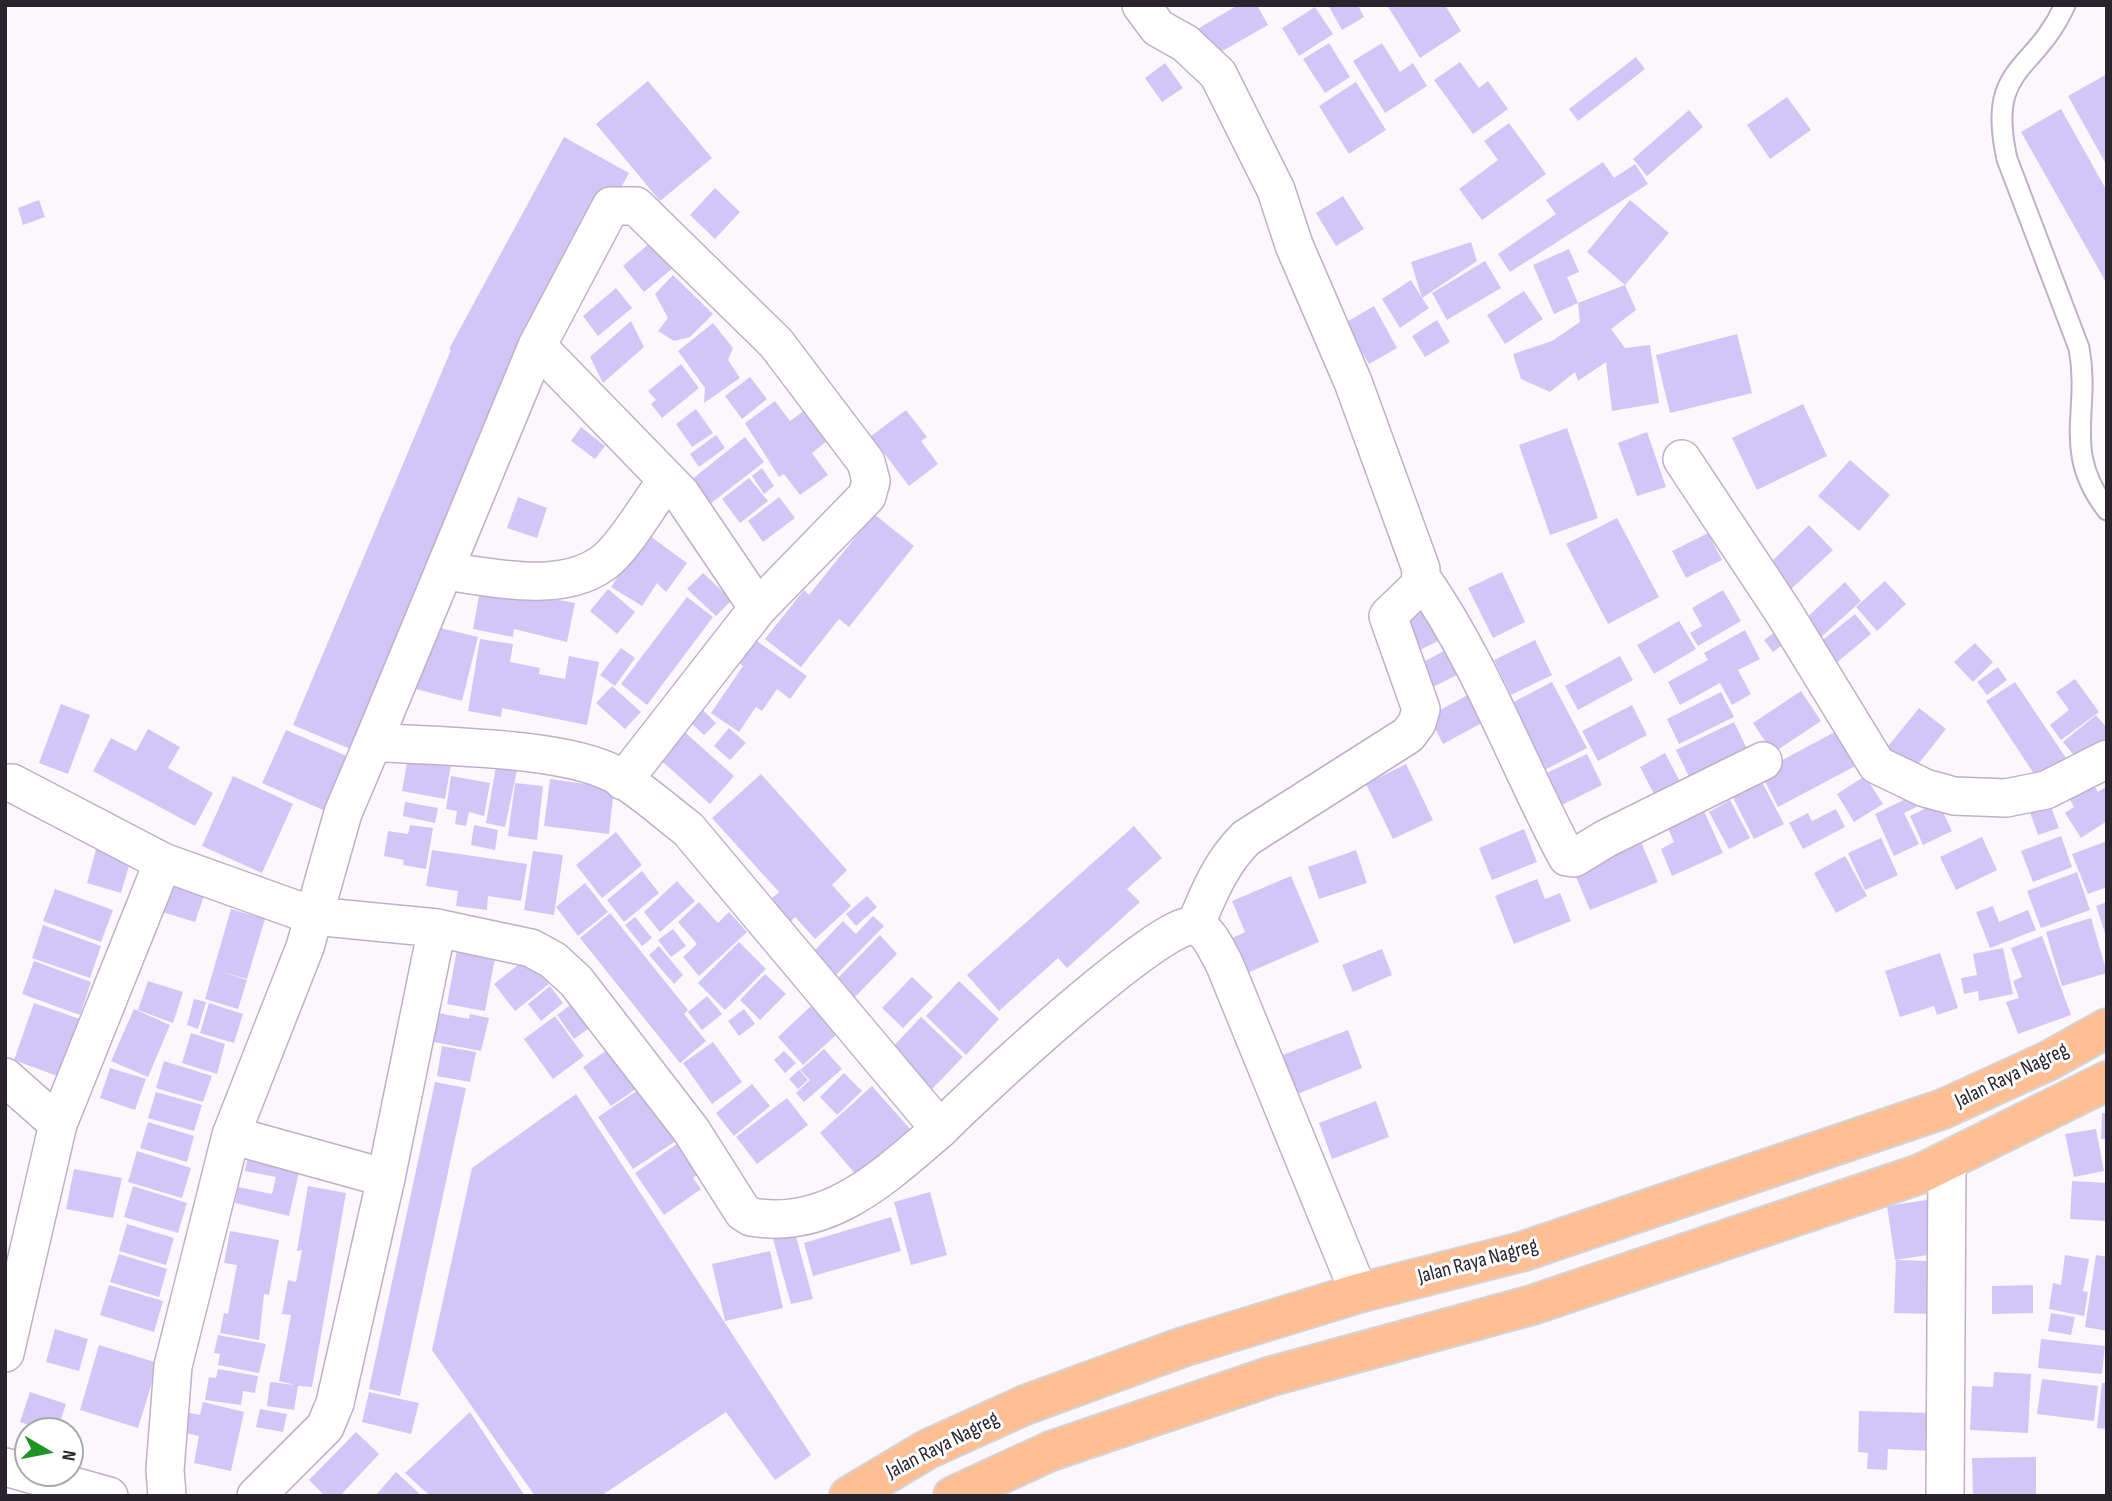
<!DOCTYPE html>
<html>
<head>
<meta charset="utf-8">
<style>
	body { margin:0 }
	#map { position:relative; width:2112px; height:1501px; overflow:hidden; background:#fbf8fd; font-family:"Sofia Sans Condensed",sans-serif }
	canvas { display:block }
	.frame { position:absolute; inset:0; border:7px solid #29232d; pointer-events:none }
	.north { position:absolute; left:14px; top:1417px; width:70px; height:70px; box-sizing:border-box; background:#fff; border:2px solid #a9a7ab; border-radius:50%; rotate:100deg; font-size:19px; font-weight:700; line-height:28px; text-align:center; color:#29232d }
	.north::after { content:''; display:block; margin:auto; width:24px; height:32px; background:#1e9422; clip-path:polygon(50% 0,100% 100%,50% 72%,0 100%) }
</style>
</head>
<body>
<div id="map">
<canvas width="2112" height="1501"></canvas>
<div class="frame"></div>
<div class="north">N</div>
</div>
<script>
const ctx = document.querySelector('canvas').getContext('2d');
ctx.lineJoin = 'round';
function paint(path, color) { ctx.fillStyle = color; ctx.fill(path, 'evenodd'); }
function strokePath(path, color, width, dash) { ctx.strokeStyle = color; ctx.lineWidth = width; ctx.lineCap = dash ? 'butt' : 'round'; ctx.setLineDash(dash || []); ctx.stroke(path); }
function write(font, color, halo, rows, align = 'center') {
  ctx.font = font + ' "Sofia Sans Condensed",sans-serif'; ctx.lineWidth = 6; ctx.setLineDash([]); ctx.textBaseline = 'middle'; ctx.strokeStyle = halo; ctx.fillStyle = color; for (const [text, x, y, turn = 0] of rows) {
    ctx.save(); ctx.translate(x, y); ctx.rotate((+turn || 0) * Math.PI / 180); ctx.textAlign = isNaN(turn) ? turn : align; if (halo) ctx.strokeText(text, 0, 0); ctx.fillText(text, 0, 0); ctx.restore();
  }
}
paint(new Path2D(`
	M1238 5H1257L1268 25 1210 58 1194 31Z
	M1328 5H1358L1364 17 1342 30Z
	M1387 5H1445L1461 31 1420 58Z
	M1315 7 1333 34 1299 56 1282 28Z
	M1329 43 1350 77 1325 93 1303 59Z
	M1382 43 1400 72 1413 63 1427 86 1385 113 1353 61Z
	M1636 57 1645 69 1578 121 1569 109Z
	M1460 62 1479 88 1488 81 1508 109 1473 134 1434 80Z
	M1165 63 1183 88 1162 102 1145 78Z
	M2107 74V166L2068 96Z
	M648 81 712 158 660 201 596 124Z
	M1356 82 1386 130 1349 154 1319 106Z
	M1787 97 1811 130 1770 159 1747 125Z
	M2061 109 2107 191V284L2021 132Z
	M1689 110 1703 127 1647 176 1633 159Z
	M1509 123 1546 174 1482 220 1459 189 1498 160 1484 141Z
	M564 137 629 173 514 384 355 751 293 725 451 350 449 349Z
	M1603 162 1614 178 1635 164 1648 184 1510 272 1498 254 1556 214 1546 200Z
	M715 188 740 212 715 239 690 215Z
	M1343 196 1364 229 1336 246 1316 213Z
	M39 200 45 217 23 225 18 208Z
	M1630 200 1669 233 1625 285 1636 310 1611 329 1625 348 1650 345 1659 403 1612 411 1606 362 1578 381 1575 372 1550 392 1521 379 1513 354 1552 341 1580 322 1578 303 1554 314 1533 265 1569 249 1579 272 1567 277 1578 303 1625 285 1587 252Z
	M651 242 673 268 644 292 623 266Z
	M1471 242 1477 261 1422 298 1429 308 1400 328 1382 299 1411 280 1422 298 1411 262Z
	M1485 261 1501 288 1447 320 1432 293Z
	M673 275 713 314 690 337 674 341 658 331 668 318 655 294Z
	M616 288 632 308 598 336 583 316Z
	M1524 291 1543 319 1505 344 1487 315Z
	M1374 306 1397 348 1369 364 1345 323Z
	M1437 320 1450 342 1425 357 1412 336Z
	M631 321 644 347 603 383 590 357Z
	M713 323 733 348 728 360 740 378 704 403 705 388 678 351Z
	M1737 334 1752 393 1670 413 1656 355Z
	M681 364 699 388 662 418 651 404 656 400 648 391Z
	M750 377 767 399 742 419 725 396Z
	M775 401 790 421 805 410 827 441 812 453 828 475 800 495 784 474 779 477 745 423Z
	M1803 404 1827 456 1757 490 1732 438Z
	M696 409 713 433 692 447 676 424Z
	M906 410 927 437 921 441 938 464 909 486 871 436Z
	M581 427 605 446 595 459 571 441Z
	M1567 428 1598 518 1550 535 1519 445Z
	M1647 432 1666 487 1637 496 1618 443Z
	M716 435 725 448 699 467 690 454Z
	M745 437 764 462 710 504 691 480Z
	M1850 460 1890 495 1859 531 1818 496Z
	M762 468 774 486 764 494 752 476Z
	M749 478 768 501 740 523 722 499Z
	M518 497 547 508 537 538 507 528Z
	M779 497 795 518 763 542 748 521Z
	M874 514 914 546 849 627 839 619 801 667 765 639 804 590 809 595Z
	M1617 518 1659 597 1608 624 1566 544Z
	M1809 525 1833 550 1790 590 1767 566Z
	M646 533 687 563 666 592 657 583 642 606 611 587Z
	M1708 533 1722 560 1686 578 1672 551Z
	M1502 572 1525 622 1493 638 1468 588Z
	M703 573 732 600 716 616 687 589Z
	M1885 581 1906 604 1877 631 1856 607Z
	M1845 582 1861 601 1818 640 1802 622Z
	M481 585 575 603 567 642 514 629 513 637 473 629Z
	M608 589 635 612 617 634 590 611Z
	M1723 590 1741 621 1698 646 1690 633 1702 626 1692 608Z
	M687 597 713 617 647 705 621 684Z
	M1434 605 1450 635 1410 655 1395 626Z
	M1855 614 1871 634 1835 664 1819 643Z
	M1679 621 1696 649 1654 674 1637 645Z
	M432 626 478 637 462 701 416 689Z
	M1745 630 1760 659 1738 670 1751 694 1732 705 1720 683 1680 705 1668 682 1708 660 1704 653Z
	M1778 630 1786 642 1773 652 1764 640Z
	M751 637 807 676 790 699 777 689 762 711 756 707 739 732 711 713 743 666 735 660Z
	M480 639 513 644 510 662 540 668 539 674 565 679 569 656 599 662 587 725 502 708 501 717 468 711Z
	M1535 640 1552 675 1511 695 1494 660Z
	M1459 643 1471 668 1427 690 1416 666Z
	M1975 643 1993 662 1973 682 1954 662Z
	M621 648 635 658 615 686 600 675Z
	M1620 656 1633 680 1578 710 1565 686Z
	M1998 667 2007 680 1987 695 1977 682Z
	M2075 679 2099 712 2061 740 2050 725 2069 710 2056 692Z
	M1552 682 1587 748 1539 773 1504 707Z
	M2015 682 2070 764 2040 783 1986 701Z
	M612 686 641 712 625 729 596 703Z
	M1475 691 1489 719 1443 744 1429 716Z
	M1801 691 1821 721 1773 753 1753 723Z
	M1721 692 1734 717 1679 744 1667 719Z
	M61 704 90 715 68 774 39 763Z
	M1632 705 1647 735 1598 761 1582 731Z
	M1919 708 1946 729 1908 777 1881 755Z
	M703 710 716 723 704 735 691 723Z
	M2096 715 2107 728V741L2080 763 2063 742Z
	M1734 722 1750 755 1692 783 1676 750Z
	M1844 727 1863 762 1778 807 1760 772Z
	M680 728 734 776 710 804 656 756Z
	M729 728 746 743 730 760 714 746Z
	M148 729 180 747 168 768 213 793 195 826 93 771 111 738 136 751Z
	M286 730 356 760 332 814 262 783Z
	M409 751 452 759 445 799 402 791Z
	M1665 753 1686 793 1660 806 1640 767Z
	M1587 754 1602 785 1552 810 1536 778Z
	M1406 764 1433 820 1393 839 1366 784Z
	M496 767 517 770 505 827 486 823Z
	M761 774 847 870 832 885 851 906 815 939 795 917 789 923 769 901 779 892 712 818Z
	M233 776 293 804 262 873 202 846Z
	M451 776 490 783 484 816 469 812 466 826 455 824 457 811 446 809Z
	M1865 776 1883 804 1854 822 1837 794Z
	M1760 778 1784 824 1754 839 1731 794Z
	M550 779 614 788 609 834 544 826Z
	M515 783 543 786 537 840 508 836Z
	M2092 783 2098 792 2107 786V821L2081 838 2065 813 2074 807 2069 798Z
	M1924 790 1929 801 1904 813 1919 844 1894 856 1875 814Z
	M2047 797 2059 828 2038 835 2027 804Z
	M1730 800 1750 838 1729 849 1709 812Z
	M405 802 438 808 435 823 403 816Z
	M1938 802 1952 831 1923 845 1910 816Z
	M1703 809 1723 853 1672 876 1661 849 1674 842 1667 826Z
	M1836 809 1845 827 1803 849 1789 823 1808 813 1812 821Z
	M410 825 433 828 426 869 403 865 404 860 384 856 388 831 408 834Z
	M474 825 498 830 495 850 471 845Z
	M1134 826 1162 858 1127 889 1140 902 1067 968 1058 958 999 1011 967 975Z
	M1524 829 1537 862 1492 880 1479 848Z
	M616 832 642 865 602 898 576 865Z
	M2061 836 2072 867 2033 882 2021 851Z
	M1982 837 1997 870 1956 890 1940 857Z
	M1881 838 1898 875 1865 890 1848 853Z
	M2107 841V887L2088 894 2072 854Z
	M98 842 133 852 121 893 87 883Z
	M1641 842 1658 882 1590 910 1573 870Z
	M432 850 527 864 521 901 488 896 487 910 456 906 458 891 426 886Z
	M1356 850 1367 883 1319 899 1308 867Z
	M533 851 563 855 554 915 524 910Z
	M1845 856 1867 896 1836 913 1814 873Z
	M642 871 659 893 624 922 607 900Z
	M2077 872 2090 910 2041 928 2027 891Z
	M1291 876 1319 942 1245 974 1230 939 1245 932 1232 901Z
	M1537 879 1545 899 1560 893 1571 921 1514 944 1495 896Z
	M169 881 205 893 195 922 159 911Z
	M677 881 695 901 660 932 644 912Z
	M585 883 608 912 578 936 556 907Z
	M55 889 113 910 101 942 43 921Z
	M867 896 877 907 856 926 846 914Z
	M699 902 718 923 729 912 747 932 699 976 683 957 697 944 678 922Z
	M2107 902V935L2106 936 2096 906Z
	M1993 906 1999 922 2028 910 2036 930 1990 948 1976 912Z
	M231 909 265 919 247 979 222 972 247 980 238 1009 205 999Z
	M610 913 688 1010 684 1014 706 1041 680 1063 580 938Z
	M873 916 884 926 835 976 812 953 843 921 856 934Z
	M635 917 652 938 642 946 625 925Z
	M2091 918 2107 973 2062 986 2046 932Z
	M43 925 101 946 90 978 32 958Z
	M673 929 686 946 671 957 658 940Z
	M880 935 897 954 855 997 837 979Z
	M2042 936 2071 1015 2018 1034 2006 1002 2019 998 2013 981 2022 977 2011 948Z
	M739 942 766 969 725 1010 698 983Z
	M659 946 683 975 674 984 649 955Z
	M2003 948 2013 994 1979 1001 1978 991 1964 994 1961 978 1977 975 1973 954Z
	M1382 949 1392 975 1353 992 1342 965Z
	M457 950 495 958 485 1011 447 1004Z
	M1940 953 1958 1008 1937 1015 1934 1006 1900 1017 1885 971Z
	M528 957 549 984 515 1011 494 984Z
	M34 961 91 982 80 1015 22 994Z
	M765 974 786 994 760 1020 740 1000Z
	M912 977 933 997 903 1028 882 1008Z
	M148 981 183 992 173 1023 138 1010Z
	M959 981 999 1019 966 1055 926 1016Z
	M550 986 563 1003 541 1021 528 1004Z
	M707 996 722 1014 702 1030 688 1012Z
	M194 999 206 1002 198 1029 187 1025Z
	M578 999 596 1023 574 1039 557 1015Z
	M34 1003 80 1019 60 1077 14 1060Z
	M209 1003 243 1014 234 1043 200 1033Z
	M811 1006 836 1035 803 1065 778 1037Z
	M134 1009 170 1025 148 1077 111 1061Z
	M744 1009 755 1024 739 1036 728 1021Z
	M428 1011 469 1019 470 1014 489 1018 481 1051 423 1040Z
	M555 1016 584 1056 553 1079 524 1039Z
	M921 1017 963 1057 932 1089 891 1049Z
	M1348 1030 1362 1068 1295 1095 1280 1056Z
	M191 1033 225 1044 217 1074 182 1063Z
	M618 1042 646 1082 611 1106 583 1067Z
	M713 1042 742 1082 712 1104 683 1063Z
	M442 1046 476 1052 470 1082 437 1076Z
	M824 1049 842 1069 804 1102 796 1093 810 1080 800 1070Z
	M784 1051 796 1063 785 1073 774 1060Z
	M164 1061 212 1076 203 1102 156 1088Z
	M110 1068 146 1079 135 1110 100 1098Z
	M799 1070 808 1080 798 1089 789 1079Z
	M844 1073 862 1091 837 1115 820 1097Z
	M435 1082 466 1088 400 1396 369 1389Z
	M752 1084 770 1106 734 1136 716 1113Z
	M872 1086 911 1130 858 1177 820 1133Z
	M641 1088 676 1141 633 1169 598 1117Z
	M156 1092 202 1105 194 1131 148 1118Z
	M576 1094 811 1455 775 1480 726 1412 601 1496H535L432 1350 472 1168Z
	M787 1098 808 1125 757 1164 736 1137Z
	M1376 1101 1389 1137 1332 1159 1319 1123Z
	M2102 1113H2107V1139H2101Z
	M148 1122 194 1136 187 1162 140 1148Z
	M2096 1129 2104 1171 2074 1177 2065 1134Z
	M684 1139 706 1169 693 1178 701 1189 664 1215 635 1173Z
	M137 1151 191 1168 182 1198 128 1182Z
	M249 1151 301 1163 289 1216 235 1203 238 1187 272 1194 276 1177 245 1171Z
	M74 1169 122 1178 113 1218 66 1209Z
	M2072 1181 2107 1183V1221L2070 1219Z
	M133 1186 187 1203 178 1233 124 1217Z
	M308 1186 346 1193 312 1387 298 1386 294 1410 267 1406 270 1382 295 1385 279 1381 291 1315 282 1314 288 1280 296 1282 302 1250 297 1251Z
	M930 1192 947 1255 911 1265 894 1202Z
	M1927 1200 1934 1254 1895 1260 1887 1206Z
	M891 1217 901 1251 813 1276 804 1243Z
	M792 1222 813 1299 791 1304 770 1228Z
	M127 1224 174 1238 166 1265 119 1251Z
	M230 1231 279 1240 269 1295 264 1294 259 1340 220 1333 224 1313 228 1314 237 1265 224 1263Z
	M770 1251 783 1308 725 1321 712 1264Z
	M119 1254 167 1269 159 1297 110 1282Z
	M2065 1255 2089 1259 2083 1291 2088 1292 2084 1316 2049 1309 2053 1283 2061 1285Z
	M2096 1255 2107 1257V1331L2085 1327Z
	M1896 1260 1934 1261 1933 1314 1894 1313Z
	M109 1285 163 1301 154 1332 100 1315Z
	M2033 1285V1313L1992 1314V1286Z
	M2051 1313 2075 1317 2071 1335 2048 1331Z
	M55 1329 88 1339 79 1371 46 1362Z
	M218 1335 266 1344 259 1373 218 1365 220 1354 214 1353Z
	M2041 1339 2105 1346 2102 1374 2038 1368Z
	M99 1345 158 1363 138 1428 80 1410Z
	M218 1369 258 1376 255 1393 243 1391 241 1405 205 1400 209 1377 216 1378Z
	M1994 1372 2031 1374 2028 1433 1970 1430 1972 1386 1993 1387Z
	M2042 1379 2098 1386 2094 1421 2037 1414Z
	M2102 1383H2107V1429L2097 1428Z
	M30 1392 66 1404 57 1431H46L20 1422Z
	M369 1392 419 1403 411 1434 362 1422Z
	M203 1402 244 1412 231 1471 194 1463 199 1436 177 1431 181 1411 200 1415Z
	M260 1409 287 1414 283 1432 256 1427Z
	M1859 1411 1932 1413 1931 1451 1888 1449 1887 1470 1867 1469 1868 1453 1858 1452Z
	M470 1412 525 1496H430L405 1473Z
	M356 1432 379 1454 340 1496H325L309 1480Z
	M2036 1457V1496H1973L1972 1458Z
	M396 1472 422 1496H375Z`), '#d0c7f6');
const lane = new Path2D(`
	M2065 5C2034 74 1986 65 2007 159L2079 348C2091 412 2061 450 2107 510`);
const street = new Path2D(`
	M1141 5 1158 28 1185 43 1218 74 1276 190 1294 245 1353 382 1421 569 1420 585 1388 616 1421 709 1417 723 1408 735 1246 838C1220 864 1209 893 1195 926
	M537 346 681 494 758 608
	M1682 459 1784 613 1877 765 1925 788 1954 796 2006 798 2046 790 2107 759
	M444 571C493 577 566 596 608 559 628 541 650 502 667 480
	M1421 577C1482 664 1517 764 1567 857L1574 858 1605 839 1763 761
	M373 742 537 346 611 206H636L776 343 866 462 871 481 867 496 758 608 623 781
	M5 783H12L163 862 314 916 437 928 531 948 553 960 576 981 691 1130 743 1212 751 1217C829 1231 886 1175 940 1129
	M5 1077 58 1124
	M231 1135 386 1178
	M5 1353 58 1124 163 862
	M5 1467 109 1496
	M167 1496 165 1470 173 1366 231 1135 305 947 343 813 373 742C436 747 561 746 614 774 641 789 664 811 688 829L940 1129C969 1099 1165 916 1195 926 1209 930 1217 951 1224 963L1359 1293
	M256 1496 325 1427 335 1403 386 1178 437 928
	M1945 1496 1947 1161`);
const highway = new Path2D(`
	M849 1496 928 1449 1025 1405 1183 1347 1359 1293 1521 1252 1943 1109 2048 1061 2107 1028
	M953 1496 1051 1451 1272 1376 1532 1305 1920 1174 2107 1081`);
strokePath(lane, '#bfb0c9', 23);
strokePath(street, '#bfb0c9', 40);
strokePath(highway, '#d4d3d5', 42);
strokePath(lane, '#fff', 19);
strokePath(street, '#fff', 37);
strokePath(highway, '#ffbf95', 38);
write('21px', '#29232d', '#fff', [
	["Jalan Raya Nagreg",2012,1076,-26],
	["Jalan Raya Nagreg",1478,1262,-15],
	["Jalan Raya Nagreg",943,1446,-27]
]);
</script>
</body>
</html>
